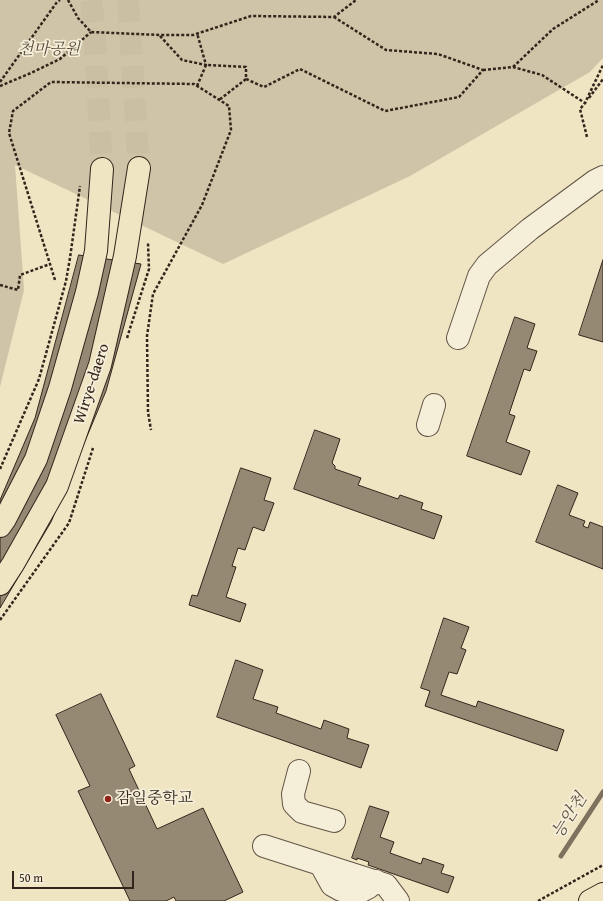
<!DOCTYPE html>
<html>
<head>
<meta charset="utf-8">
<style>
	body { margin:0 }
	#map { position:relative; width:603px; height:901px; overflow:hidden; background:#efe5c3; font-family:"Gentium Book Plus",serif }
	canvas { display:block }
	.scale { position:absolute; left:12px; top:871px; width:122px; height:18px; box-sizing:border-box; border:2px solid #34251c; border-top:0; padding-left:5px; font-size:12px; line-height:14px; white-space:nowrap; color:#34251c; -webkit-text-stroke:3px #f5eed8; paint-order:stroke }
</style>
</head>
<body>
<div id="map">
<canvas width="603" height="901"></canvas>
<div class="scale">50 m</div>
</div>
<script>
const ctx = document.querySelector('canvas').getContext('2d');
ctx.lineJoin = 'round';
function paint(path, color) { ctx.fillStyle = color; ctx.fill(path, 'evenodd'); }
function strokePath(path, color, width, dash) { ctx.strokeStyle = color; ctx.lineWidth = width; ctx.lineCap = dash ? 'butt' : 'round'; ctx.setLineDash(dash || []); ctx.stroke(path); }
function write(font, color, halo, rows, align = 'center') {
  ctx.font = font + ' "Gentium Book Plus","Noto Serif KR",serif'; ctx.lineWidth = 3.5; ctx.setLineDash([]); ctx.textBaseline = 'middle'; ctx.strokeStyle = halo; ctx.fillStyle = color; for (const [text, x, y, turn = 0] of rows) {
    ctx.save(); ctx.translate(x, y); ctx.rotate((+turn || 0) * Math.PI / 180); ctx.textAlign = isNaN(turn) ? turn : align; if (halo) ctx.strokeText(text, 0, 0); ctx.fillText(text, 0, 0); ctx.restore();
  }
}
paint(new Path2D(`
	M0 0H603V58L590 72 410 176 223 264 15 165 24 290 0 387Z`), '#cfc4a7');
strokePath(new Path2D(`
	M561 856 603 792`), '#7e715e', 5);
const building = new Path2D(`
	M79 255 141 264 106 391 51 522 0 608V500L35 418Z
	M603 260V342L579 335Z
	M515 317 535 324 527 348 537 351 530 371 524 369 509 414 515 416 506 442 530 451 521 475 467 456Z
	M315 430 340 439 332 463 335 466V469L361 478 358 485 398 499 400 495 423 503 421 509 442 516 434 539 294 489Z
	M241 468 271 478 264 500 274 503 264 531 253 527 245 550 238 548 232 566 236 567 226 597 246 604 240 622 189 605 192 595 197 596Z
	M558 485 578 493 569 515 585 521 583 526 588 528 590 522 603 527V569L536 542Z
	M444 618 469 627 461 648 466 650 457 674 449 672 441 695 476 707 478 701 564 730 557 751 425 706 430 691 421 688Z
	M236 660 263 670 253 699 278 707 276 713 321 729 324 720 349 729 347 738 369 745 361 768 217 717Z
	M101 694 135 766 129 769 157 829 203 808 243 892 224 901H176L174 897 166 901H130L78 791 90 786 56 715Z
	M370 806 389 812 380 837 394 842 390 853 421 864 423 858 444 865 441 873 454 877 448 893 368 865 369 862 357 858V860L352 858Z`);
paint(building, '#958973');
strokePath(building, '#34251c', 1);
strokePath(new Path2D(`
	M91 0 94 24 102 169
	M128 0 139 168`), '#cabfa2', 22, [22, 11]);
const minor = new Path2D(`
	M458 338 479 276 487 265 530 229 595 181 603 177
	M428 425 434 405
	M299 771 293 794 294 804 302 812 334 821
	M264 846 386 885 398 901
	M321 865 332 885 341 890 358 893 369 887 376 881`);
const major = new Path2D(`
	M0 526 5 519 36 459 60 388 87 292 96 251 102 169
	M0 584 13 564 57 486 100 365 125 256 139 168
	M590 901 603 894`);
strokePath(minor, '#635546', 24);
strokePath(major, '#34251c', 24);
strokePath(new Path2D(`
	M68 0 78 18 91 32 160 35H193L251 16 334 17 356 0
	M160 36 182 60 206 65 197 33
	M513 67 553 29 599 0
	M483 70 513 67 542 75 585 103 603 65
	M246 79 264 87 300 69 385 111 459 97 483 70 438 54 386 50 334 17
	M0 82 57 2 60 0
	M0 86 31 73 60 59 91 32
	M197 86 206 65 246 67V79L219 100
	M589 98 603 79
	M586 102 580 109 587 137
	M55 280 9 133 13 111 51 82 194 84 229 106 231 130 202 205 153 294 147 336 148 412 151 430
	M0 285 18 290 20 275 50 264
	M127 338 149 269 148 243
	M0 469 39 379 66 281 70 258 80 186
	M0 620 69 523 93 448
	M538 901 603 865`), '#34251c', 2.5, [3, 2]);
strokePath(minor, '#f5eed8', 22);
strokePath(major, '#efe5c3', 22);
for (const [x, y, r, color] of [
	[108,799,4,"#8f2418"]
]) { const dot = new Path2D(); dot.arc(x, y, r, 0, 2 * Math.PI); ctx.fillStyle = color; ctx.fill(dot); strokePath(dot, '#f5eed8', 1.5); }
write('italic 16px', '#5b4d3f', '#f5eed8', [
	["천마공원",49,50]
]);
write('16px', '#34251c', '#f5eed8', [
	["Wirye-daero",92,384,-72]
]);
write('16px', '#34251c', '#f5eed8', [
	["감일중학교",116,799]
], 'left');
write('italic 17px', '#5f5142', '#f5eed8', [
	["능안천",570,816,-57]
]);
</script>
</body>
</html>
